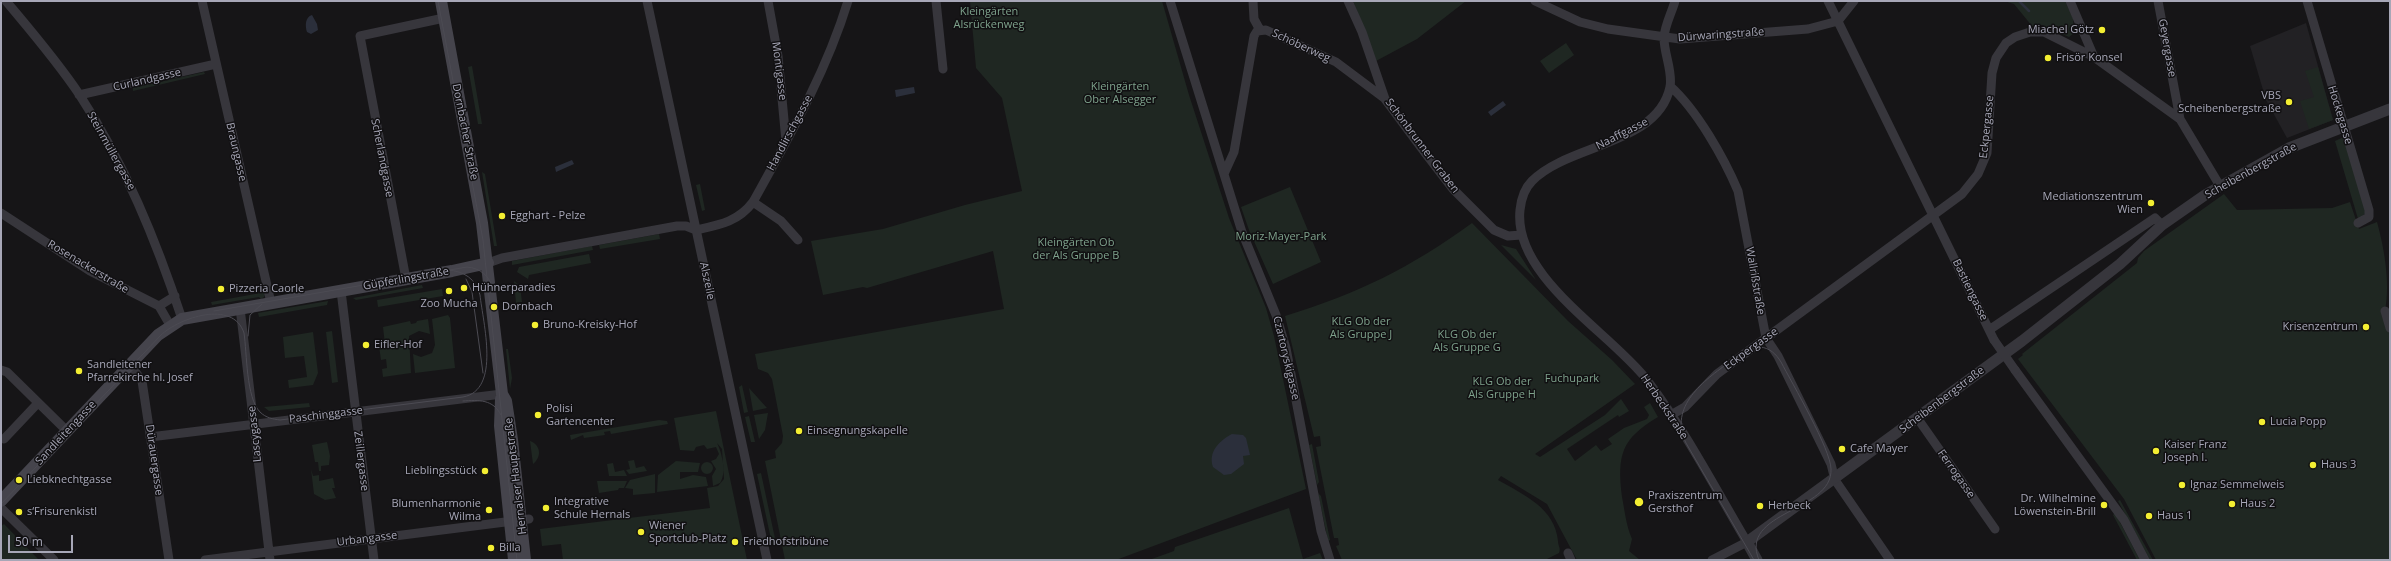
<!DOCTYPE html>
<html>
<head>
<meta charset="utf-8">
<style>
	body { margin:0 }
	#map { position:relative; width:2391px; height:561px; overflow:hidden; background:#161517; font-family:"Open Sans",sans-serif }
	canvas { display:block }
	.frame { position:absolute; inset:0; border:2px solid #a7a7b7; pointer-events:none }
	.scale { position:absolute; left:8px; top:535px; width:65px; height:18px; box-sizing:border-box; border:2px solid #a7a7b7; border-top:0; padding-left:5px; font-size:12px; line-height:14px; white-space:nowrap; color:#a7a7b7; -webkit-text-stroke:3px #111012; paint-order:stroke }
</style>
</head>
<body>
<div id="map">
<canvas width="2391" height="561"></canvas>
<div class="frame"></div>
<div class="scale">50 m</div>
</div>
<script>
const ctx = document.querySelector('canvas').getContext('2d');
ctx.lineJoin = 'round';
function paint(path, color) { ctx.fillStyle = color; ctx.fill(path, 'evenodd'); }
function strokePath(path, color, width, dash) { ctx.strokeStyle = color; ctx.lineWidth = width; ctx.lineCap = dash ? 'butt' : 'round'; ctx.setLineDash(dash || []); ctx.stroke(path); }
function write(font, color, halo, rows, align = 'center') {
  ctx.font = font + ' "Open Sans",sans-serif'; ctx.lineWidth = 3; ctx.setLineDash([]); ctx.textBaseline = 'middle'; ctx.strokeStyle = halo; ctx.fillStyle = color; for (const [text, x, y, turn = 0] of rows) {
    ctx.save(); ctx.translate(x, y); ctx.rotate((+turn || 0) * Math.PI / 180); ctx.textAlign = isNaN(turn) ? turn : align; if (halo) ctx.strokeText(text, 0, 0); ctx.fillText(text, 0, 0); ctx.restore();
  }
}
paint(new Path2D(`
	M2306 23 2333 120 2287 138 2266 100 2250 46Z`), '#222124');
paint(new Path2D(`
	M970 1H1162L1189 95 1229 218 1266 308 1274 336 1306 489 1116 560H785L765 461 776 458 775 451 782 443 783 436 772 379 768 373 758 369 755 354 1004 309 993 251 867 288 863 287 823 295 811 241 883 229 965 205 1022 191 1002 98 976 68Z
	M1353 1H1466L1417 39 1376 61Z
	M2004 1H2065L2073 18 2074 33 2069 37 2042 25 2032 26 2014 4Z
	M1566 43 1574 55 1549 73 1540 61Z
	M472 66 482 124H478L468 67Z
	M2318 67 2333 120 2309 129 2300 101 2314 97 2305 71Z
	M204 72 205 74 133 91V88Z
	M2346 136 2366 213 2358 219 2335 141Z
	M482 172 485 174 497 246H494Z
	M700 184 705 210 702 211 696 185Z
	M1290 187 1321 262 1273 284 1249 230 1241 207Z
	M2224 194 2237 210 2332 208 2350 202 2359 229 2377 222C2385 251 2391 288 2384 315L2390 337V560H2156L2124 499 2018 359 2023 355 2022 354 2137 263 2138 258 2144 251Z
	M1472 223 1568 321 1612 360 1635 384 1535 454 1540 457 1605 415 1621 399 1629 411 1619 417 1618 415 1567 449 1575 461 1596 445 1601 451 1612 444 1608 439 1624 428 1647 419 1649 415 1644 407 1650 403 1658 417C1621 439 1617 455 1622 497 1625 512 1626 525 1632 539L1629 551 1640 560H1577L1547 504 1501 476 1498 480C1524 495 1555 508 1558 541 1558 546 1561 548 1559 553L1545 560H1342L1336 546 1339 545 1338 538H1334L1316 447 1321 446 1320 436 1314 437 1285 316C1357 294 1410 268 1472 223Z
	M659 234 660 239 600 249 599 245Z
	M1501 245 1516 249 1536 280Z
	M592 246 593 250 512 265V261Z
	M589 254 591 263 529 275 528 279 517 272 519 267Z
	M514 281 520 286 522 302 516 303Z
	M422 285 423 288 356 300 353 298Z
	M442 289 443 296 378 307 377 300Z
	M266 292 264 297 261 299 259 297 212 305 211 302Z
	M328 301 327 305 259 317 258 313Z
	M444 316 448 315 450 318 455 368 415 373 413 354 421 357 432 353 435 345 432 319Z
	M428 319 430 334 419 331 409 336 411 373 383 377 382 369 387 368 386 359 381 360 379 346 385 345 383 327 410 321 411 324 416 323 417 321Z
	M332 331 338 382 332 383 326 332Z
	M313 332 318 373 313 385 289 388 288 380 307 377 304 356 285 358 283 337Z
	M506 349H508L512 378 510 389Z
	M742 385 748 412 744 413 739 387Z
	M749 388 767 408 753 411Z
	M309 403 310 407 269 411 264 407Z
	M716 411 747 560H563L561 544 542 546 540 529 710 508 707 488 718 486 724 479 722 449 717 443C722 453 727 473 720 483L713 486 712 476 716 469 711 461 716 459 719 454 716 447 707 449 704 445 696 447 694 451 680 450 674 418Z
	M768 413 765 430 759 439 754 415Z
	M749 416 755 442H751L745 417Z
	M659 420 667 421 668 424 611 434 610 431 604 432 605 435 584 438 583 435 571 440 570 435Z
	M530 441C541 445 542 457 533 464Z
	M327 442 330 456 329 465 321 466V471H319L318 462H315L312 445Z
	M1312 444 1319 482 1317 485 1309 445Z
	M634 460 636 468 644 466 647 471 629 474 626 470 630 469 628 461Z
	M676 461 700 463 698 472H680V479L693 475 706 477 708 486 657 492 658 475Z
	M701 468a6 6 0 1 1 12 0a6 6 0 1 1-12 0Z
	M613 463 615 472 624 470 627 476H609L607 464Z
	M311 469 313 476 319 475V481L333 478 335 488H332L336 498 325 500 314 494Z
	M761 473 776 543 772 544 757 474Z
	M655 474V493L633 495V489L625 488 630 480Z
	M597 481H627L624 488H619L618 490 599 493Z
	M1318 493 1321 496 1330 540 1328 541Z
	M2120 500 2153 560H2150L2118 501Z
	M1289 508 1303 559 1320 553 1323 560H1149L1174 551 1175 547Z
	M2115 513 2140 560H2137L2113 515Z
	M4 524 39 560H1V526Z`), '#1f2722');
paint(new Path2D(`
	M312 15 317 24 318 30 311 34 307 32C305 26 305 17 312 15Z
	M914 87 915 93 896 97 895 90Z
	M1503 101 1506 105 1491 116 1488 112Z
	M572 160 574 164 556 172 555 167Z
	M1232 434 1243 435 1246 438 1250 455 1243 456 1244 464 1231 474 1224 475 1213 467C1208 452 1219 441 1232 434Z`), '#2b2f3b');
strokePath(new Path2D(`
	M2019 1 2029 11`), '#2b2f3b', 2.5);
strokePath(new Path2D(`
	M6 1C31 31 57 61 79 94 125 164 156 240 182 319
	M202 1 271 303
	M647 1 767 560
	M768 1 778 56 786 141
	M936 1 943 69
	M1170 1 1242 232 1276 315 1286 348 1321 531 1330 560
	M1253 1 1254 19 1260 30
	M1348 1 1362 32 1385 99 1426 154 1453 189 1494 230 1508 236 1521 235
	M1535 1 1580 22 1608 29 1680 39 1808 29 1838 21 1854 1
	M1675 1C1672 12 1664 27 1664 38 1664 54 1673 72 1670 87 1658 145 1568 144 1532 181 1524 189 1521 200 1520 210 1513 277 1611 333 1647 380 1685 430 1715 488 1747 542L1712 560
	M1828 1 1994 340
	M2070 1 2094 57
	M2158 1 2180 119
	M2307 1 2369 210V217L2358 223
	M1670 86C1697 110 1724 158 1738 191L1766 338 1778 356 1831 464 1835 480 1890 560
	M79 95 216 64
	M1224 174 1234 152 1254 36 1257 31 1266 30 1336 62 1384 98
	M753 202 781 221 798 240
	M1 213 90 271 159 306 170 325
	M696 230C719 225 738 222 753 202 789 137 826 73 848 1
	M488 263 502 258 677 226H686L696 230
	M406 279 360 36 444 18
	M341 291 374 560
	M159 306 175 296
	M240 308 270 560
	M2385 311 2390 328
	M1989 330 2155 218 2162 225
	M130 364 142 381 169 560
	M1 370 7 372 67 431
	M2015 370 2124 520 2145 560
	M1671 415 1685 407 1717 374 1962 194 1978 174 1987 153 1992 73 1996 58 2006 43 2015 37 2030 32H2044L2094 57 2180 119 2220 186
	M1918 419 1995 529
	M150 437 502 394
	M4 439 38 403
	M1 508 54 560
	M1568 553 1571 560
	M205 560 529 519`), '#37363c', 9);
strokePath(new Path2D(`
	M1757 560 1747 542 2022 341 2120 264 2162 225 2205 195 2289 148 2390 109`), '#37363c', 11);
strokePath(new Path2D(`
	M441 1 482 223 502 394 506 401 512 440 525 560
	M501 399 500 426 514 560
	M1 501 158 335 182 319 452 271 488 263`), '#45444c', 12);
strokePath(new Path2D(`
	M438 1 483 240 517 560
	M466 279 472 292 483 373
	M214 311 467 267C480 268 490 276 493 289
	M248 336 250 315 262 304
	M463 401C479 400 493 399 501 415
	M1 504 161 335C179 318 233 299 244 333 247 353 246 398 260 412 266 418 273 419 280 420L463 397C501 390 483 323 480 295 476 279 464 271 448 270
	M1754 560 1686 443C1668 407 1704 380 1730 362 1738 355 1748 346 1760 347 1770 348 1776 354 1781 362 1792 383 1831 450 1831 469 1833 512 1738 511 1759 560`), '#4c4b53', 1);
strokePath(new Path2D(`
	M1994 340 2015 370`), '#37363c', 9);
for (const [x, y, r, color] of [
	[2102,30,4,"#f3ee32"],
	[2048,58,4,"#f3ee32"],
	[2289,102,4,"#f3ee32"],
	[2151,203,4,"#f3ee32"],
	[502,216,4,"#f3ee32"],
	[464,288,4,"#f3ee32"],
	[221,289,4,"#f3ee32"],
	[449,291,4,"#f3ee32"],
	[494,307,4,"#f3ee32"],
	[535,325,4,"#f3ee32"],
	[2366,327,4,"#f3ee32"],
	[366,345,4,"#f3ee32"],
	[79,371,4,"#f3ee32"],
	[538,415,4,"#f3ee32"],
	[2262,422,4,"#f3ee32"],
	[799,431,4,"#f3ee32"],
	[1842,449,4,"#f3ee32"],
	[2156,451,4,"#f3ee32"],
	[2313,465,4,"#f3ee32"],
	[485,471,4,"#f3ee32"],
	[19,480,4,"#f3ee32"],
	[2182,485,4,"#f3ee32"],
	[1639,502,5,"#f3ee32"],
	[2232,504,4,"#f3ee32"],
	[2104,505,4,"#f3ee32"],
	[1760,506,4,"#f3ee32"],
	[546,508,4,"#f3ee32"],
	[489,510,4,"#f3ee32"],
	[19,512,4,"#f3ee32"],
	[2149,516,4,"#f3ee32"],
	[641,532,4,"#f3ee32"],
	[735,542,4,"#f3ee32"],
	[491,548,4,"#f3ee32"]
]) { const dot = new Path2D(); dot.arc(x, y, r, 0, 2 * Math.PI); ctx.fillStyle = color; ctx.fill(dot); strokePath(dot, '#111012', 1.5); }
write('11px', '#7ea28c', '#111012', [
	["Kleingärten",989,12],
	["Alsrückenweg",989,25],
	["Kleingärten",1120,87],
	["Ober Alsegger",1120,100],
	["Moriz-Mayer-Park",1281,237],
	["Kleingärten Ob",1076,243],
	["der Als Gruppe B",1076,256],
	["KLG Ob der",1361,322],
	["Als Gruppe J",1361,335],
	["KLG Ob der",1467,335],
	["Als Gruppe G",1467,348],
	["Fuchupark",1572,379],
	["KLG Ob der",1502,382],
	["Als Gruppe H",1502,395]
]);
write('11px', '#a7a7b7', '#111012', [
	["Miachel Götz",2094,30,"right"],
	["Frisör Konsel",2056,58],
	["VBS",2281,96,"right"],
	["Scheibenbergstraße",2281,109,"right"],
	["Mediationszentrum",2143,197,"right"],
	["Wien",2143,210,"right"],
	["Egghart - Pelze",510,216],
	["Hühnerparadies",472,288],
	["Pizzeria Caorle",229,289],
	["Zoo Mucha",449,304,"center"],
	["Dornbach",502,307],
	["Bruno-Kreisky-Hof",543,325],
	["Krisenzentrum",2358,327,"right"],
	["Eifler-Hof",374,345],
	["Sandleitener",87,365],
	["Pfarrekirche hl. Josef",87,378],
	["Polisi",546,409],
	["Gartencenter",546,422],
	["Lucia Popp",2270,422],
	["Einsegnungskapelle",807,431],
	["Kaiser Franz",2164,445],
	["Joseph I.",2164,458],
	["Cafe Mayer",1850,449],
	["Haus 3",2321,465],
	["Lieblingsstück",477,471,"right"],
	["Liebknechtgasse",27,480],
	["Ignaz Semmelweis",2190,485],
	["Praxiszentrum",1648,496],
	["Gersthof",1648,509],
	["Dr. Wilhelmine",2096,499,"right"],
	["Löwenstein-Brill",2096,512,"right"],
	["Integrative",554,502],
	["Schule Hernals",554,515],
	["Blumenharmonie",481,504,"right"],
	["Wilma",481,517,"right"],
	["Haus 2",2240,504],
	["Herbeck",1768,506],
	["s‘Frisurenkistl",27,512],
	["Haus 1",2157,516],
	["Wiener",649,526],
	["Sportclub-Platz",649,539],
	["Friedhofstribüne",743,542],
	["Billa",499,548]
], 'left');
write('11px', '#a7a7b7', '#111012', [
	["Dürwaringstraße",1721,35,-4],
	["Schöberweg",1301,46,25],
	["Geyergasse",2167,48,80],
	["Montigasse",779,71,83],
	["Curlandgasse",147,80,-13],
	["Hockegasse",2340,115,73],
	["Eckpergasse",1987,127,-84],
	["Dornbacher Straße",465,132,79],
	["Handlirschgasse",790,133,-62],
	["Naaffgasse",1622,134,-27],
	["Schönbrunner Graben",1422,146,53],
	["Steinmüllergasse",111,151,61],
	["Braungasse",236,152,77],
	["Scherlandgasse",382,158,79],
	["Scheibenbergstraße",2251,171,-29],
	["Rosenackerstraße",88,267,31],
	["Güpferlingstraße",406,279,-10],
	["Alszeile",707,281,78],
	["Wallrißstraße",1755,281,80],
	["Bastiengasse",1970,290,64],
	["Eckpergasse",1751,349,-36],
	["Czartoryskigasse",1286,358,77],
	["Scheibenbergstraße",1942,400,-37],
	["Herbeckstraße",1664,407,56],
	["Paschinggasse",326,415,-7],
	["Sandleitengasse",66,433,-47],
	["Lascygasse",255,434,-96],
	["Dürauergasse",154,460,82],
	["Zeillergasse",361,461,83],
	["Ferrogasse",1956,474,55],
	["Hernalser Hauptstraße",516,476,-97],
	["Urbangasse",367,539,-7]
]);
</script>
</body>
</html>
